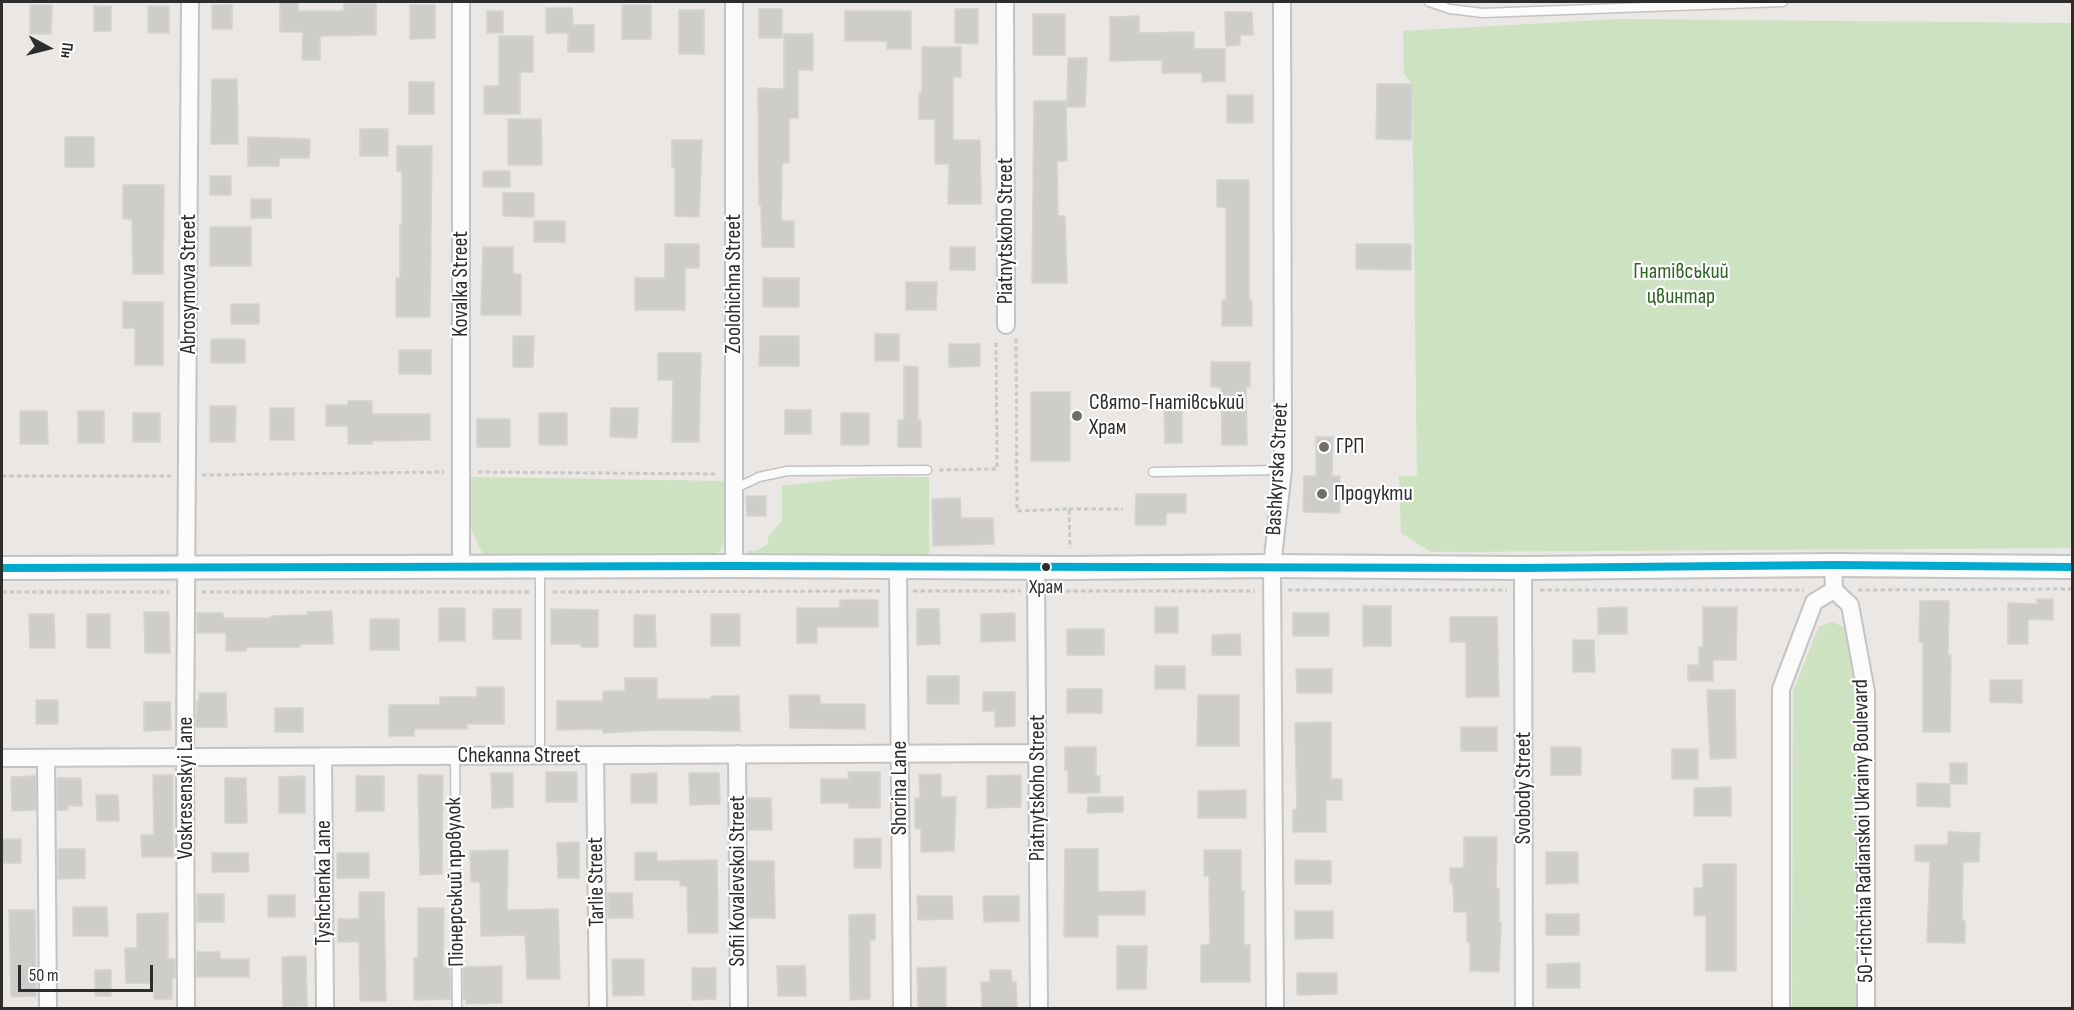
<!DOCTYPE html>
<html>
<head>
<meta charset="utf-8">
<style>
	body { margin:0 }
	#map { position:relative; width:2074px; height:1010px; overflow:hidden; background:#eae7e4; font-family:"Sofia Sans Condensed",sans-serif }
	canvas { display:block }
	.frame { position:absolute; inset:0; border:3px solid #2d2d2d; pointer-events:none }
	.north { position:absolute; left:18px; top:18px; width:60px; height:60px; -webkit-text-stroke:4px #fff; paint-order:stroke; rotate:97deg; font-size:16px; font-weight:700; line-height:24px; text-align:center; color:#2d2d2d }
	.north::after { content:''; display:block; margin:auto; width:21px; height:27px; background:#2d2d2d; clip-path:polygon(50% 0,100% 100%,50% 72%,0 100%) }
	.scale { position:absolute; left:18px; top:965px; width:135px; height:27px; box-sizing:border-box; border:3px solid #2d2d2d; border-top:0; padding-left:8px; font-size:18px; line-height:21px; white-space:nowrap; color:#2d2d2d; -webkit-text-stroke:4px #fff; paint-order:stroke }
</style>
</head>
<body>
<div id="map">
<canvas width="2074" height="1010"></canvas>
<div class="frame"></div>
<div class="north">Пн</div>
<div class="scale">50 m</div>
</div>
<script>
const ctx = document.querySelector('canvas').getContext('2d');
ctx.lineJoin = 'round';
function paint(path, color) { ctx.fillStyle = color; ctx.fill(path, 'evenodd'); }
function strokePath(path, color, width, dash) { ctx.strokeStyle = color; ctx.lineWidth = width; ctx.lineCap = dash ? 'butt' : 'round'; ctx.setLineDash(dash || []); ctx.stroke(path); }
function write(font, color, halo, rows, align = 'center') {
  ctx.font = font + ' "Sofia Sans Condensed",sans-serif'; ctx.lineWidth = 4.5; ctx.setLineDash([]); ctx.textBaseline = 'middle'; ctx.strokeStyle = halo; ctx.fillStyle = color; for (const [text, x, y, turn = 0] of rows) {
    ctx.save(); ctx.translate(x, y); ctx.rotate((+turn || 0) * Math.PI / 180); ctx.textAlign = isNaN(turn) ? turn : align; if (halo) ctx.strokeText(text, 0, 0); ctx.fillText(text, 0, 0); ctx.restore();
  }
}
paint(new Path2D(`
	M1619 19 2072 23V548L1431 552 1401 533 1399 476H1417L1412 84 1404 73 1403 31Z
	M471 477 725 481 723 547 710 560 484 557 470 526Z
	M860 477H929V559H748V551H756L768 544V537L782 520V486Z
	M1833 622 1845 628 1861 693V1008H1792L1793 691 1819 626Z`), '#cde2c0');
const building = new Path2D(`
	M280 2H298V11H344V4H376V35L320 36V60H302L303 32H280Z
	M30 5H52L51 34H30Z
	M212 5H232V29H212Z
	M410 5H435V38L410 39Z
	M622 5H651V39H622Z
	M94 6H111V31H94Z
	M148 6H169V33H148Z
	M546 8H572L573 25H594V52H568V33H546Z
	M759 9H782V38H759Z
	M955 9H978V44L955 43Z
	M679 10H704V54H679Z
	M487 11H503V33H487Z
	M845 11H911V49H887V41H845Z
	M1225 12H1252L1253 35H1240V45L1226 46Z
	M1033 14H1065V55H1033Z
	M1139 16V33L1194 32V49H1225V81L1202 82V73H1162V60L1110 61V17Z
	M784 34H813V70H798V118H789V163H782L781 221H794V247H762L761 205H759L758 88 784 89Z
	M499 36H533V72H520V114H484V86H499Z
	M922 47H961V77H953V140H980L981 204H948L949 164H935V119H919V93H922Z
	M1068 58H1087L1085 107H1067Z
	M212 79H237L238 144H211Z
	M409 82H434V114H409Z
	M1377 84H1412L1411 140 1376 139Z
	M1227 95H1253V123H1227Z
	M1034 101H1066L1067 161H1057L1058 216H1065L1067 283H1032Z
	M508 119H541L542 165H508Z
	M360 129H388V156H360Z
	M65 137H94V167H65Z
	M248 137 310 139 309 158H279V166H248Z
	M672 140H702L699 217 675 216V167H672Z
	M397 146H432L430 317H396V278H400V224H402V171H397Z
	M483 171H510V187H483Z
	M210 176H231V195H210Z
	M1217 180H1249V300H1252V326H1222V300H1226V207H1217Z
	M123 185H164L163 274H133L132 219H123Z
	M503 193H534V217L503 216Z
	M251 199H271V218H251Z
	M534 221H565V242H534Z
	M210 227H251V266H210Z
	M665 244H699V268H685V310H635V278H665Z
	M1356 244H1411V270L1356 269Z
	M483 247H513V274H521V315H481Z
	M950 247H975V270H950Z
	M763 278H799V307H763Z
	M906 282H937L936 310H906Z
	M123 302H163V365H135V328H123Z
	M231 304H259V324H231Z
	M875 334H899V361H875Z
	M513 336H534L533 367H513Z
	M760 336H799V366H759Z
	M211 339H245V363H211Z
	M949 344H980V366L949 367Z
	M399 350H431V374H399Z
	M658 353H701L699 442H672L673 380H658Z
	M1211 362H1250V387H1246L1247 445H1222L1221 387H1211Z
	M904 366 918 367V420H921V447H898V420H904Z
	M1031 392H1070V461H1031Z
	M348 401H372V414H430V440L372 441V444H348V426H326V405H348Z
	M1164 403H1182V443H1165Z
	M210 406H236L235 442H210Z
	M270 408H294V440H270Z
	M611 408H638L637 438 610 437Z
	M785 410H811V434H785Z
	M20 411H47L48 444H20Z
	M78 411H104V443H78Z
	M133 413H160V442H133Z
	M539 413H567V445H539Z
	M841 413H869V445H841Z
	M477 419H510V447H477Z
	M1316 437H1333L1332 476H1340V513L1303 512 1304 476H1316Z
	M1136 494H1186V513H1166V525H1135Z
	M746 496H766V516H747Z
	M960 498 961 518H993L994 544 933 546 932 499Z
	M2037 599H2053V620L2028 619V644H2008V603L2037 604Z
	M840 600H878V627H817V643H797V608H840Z
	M1920 601H1949L1948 655H1951L1950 732H1923V642H1919Z
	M1363 606H1391V646H1363Z
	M1155 607H1178V633H1155Z
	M1627 607V634H1598V608Z
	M1703 607H1737L1736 660H1713V681H1688V665H1699V647H1703Z
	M439 608H465V641H439Z
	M493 609H521V639H493Z
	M551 609 598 610V647H581V644H551Z
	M917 609H939L940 644 917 645Z
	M332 611 333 644H300V647H246V651H226V633H197V613H223V618H271V616L307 615V612Z
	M144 612H169L170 653H145Z
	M1015 613V641L981 642V614Z
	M1293 613H1329V636H1293Z
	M29 614H54L55 648H30Z
	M87 614H110V648H87Z
	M711 614H740V646H711Z
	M634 615H655L656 647H634Z
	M1450 617H1497L1499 697H1466V642H1450Z
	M370 619H399V650H370Z
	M1067 629H1104V655H1067Z
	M1240 634 1241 655H1212V635Z
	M1573 640H1594L1595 672H1573Z
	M1155 666H1185V689H1155Z
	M1296 669H1332V693H1297Z
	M927 676H959V704H927Z
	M625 678H657V699H711V696H739L740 731 657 730 603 733V729L557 730V701H603V691H625Z
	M1990 680H2022V703L1990 702Z
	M477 687H504V724H467V729H414V736H389V705H440V697H477Z
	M1067 689H1102V713H1067Z
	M1707 690H1735L1736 758 1710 759Z
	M983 692H1015V726L995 727V711H983Z
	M199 693H226L227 727H196L197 701H199Z
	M789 695H820V704H865V729L790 728Z
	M1198 695H1239V746H1197Z
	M36 700H58V724H36Z
	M144 702H170L171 730 144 731Z
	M275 708H303V732H275Z
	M1331 722V779H1342V800H1326V832H1293V810H1297L1295 723Z
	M1461 727H1497V751H1461Z
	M1065 747H1096V776H1100V793H1068V770H1065Z
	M1551 747H1581V775H1551Z
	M1672 749H1698V779H1672Z
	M1950 763H1967V784H1950Z
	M546 772H577V802H546Z
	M848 772H880V808H849V803H821V779H849Z
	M491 773H513V807L492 808Z
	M657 773V803H631V774Z
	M689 773H719L720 804 690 805Z
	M941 774V797H956L954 851 921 852V829H915V798H920L919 775Z
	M153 775H173V857H142L141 835H154Z
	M418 775H443L442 874 420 875Z
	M1021 775V807L987 808V776Z
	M36 776V810L12 811 11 777Z
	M305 776V813H279V777Z
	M356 776H384V811H356Z
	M57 778H81L82 806H68V810H57Z
	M225 778H246L247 823H225Z
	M1917 783 1950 784V807L1917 806Z
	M1731 787V816H1694V788Z
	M1246 790V818H1198V791Z
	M96 795H118L119 821H97Z
	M1088 797H1123V812L1087 813Z
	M748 798H771L772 830H748Z
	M1948 832 1980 833 1979 862H1963L1962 921H1965V943L1927 942 1930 862 1915 861V845H1948Z
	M1464 837H1497L1496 888H1499V922H1501L1499 972 1470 971V942H1467V912H1454L1453 883H1450V868H1464Z
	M881 838V868H854V839Z
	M2 839H21V863H2Z
	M579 842V878H558L557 843Z
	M58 849H85V878L58 879Z
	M1065 849H1098V892L1145 891V915H1098V937H1064Z
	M508 850 507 910 558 909 560 979H527L525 935 481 936 480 882H471L470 851Z
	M1204 850H1241V891H1244V945H1250V982H1201V945H1210L1209 876H1204Z
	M657 852V861L717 860 718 933H688L687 886H680V880H635V853Z
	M1546 852H1578V883L1546 884Z
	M212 853H248L249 872H212Z
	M337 853H369V878H337Z
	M1295 860 1331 861V884H1295Z
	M748 861H774L775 918H749Z
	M1703 864H1736V971H1706V915L1694 916V888H1703Z
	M359 892H384L386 1001H360L359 942H338V919H359Z
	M608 893H632L633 918H608Z
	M197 894H224V922H197Z
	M268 895H295V917H268Z
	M917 896H952L953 919 918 920Z
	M983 896H1019V921L984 922Z
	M73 907H107L108 936H73Z
	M418 908H444L443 967H450L451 999 414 1000V958H418Z
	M9 910H35L36 996 11 997Z
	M1295 911H1333V938L1295 939Z
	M168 913V959H175V978H172V999H154V983H126L125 948H137V914Z
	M875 914V940H870V999L850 1000 849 915Z
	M1546 914H1579V935H1546Z
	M1117 946H1147L1146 989H1117Z
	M197 952H220V959H249V977H196Z
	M306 956 307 1006 283 1007 282 957Z
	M612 959H644V995L613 996Z
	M1580 963V988H1547V964Z
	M502 966V1003L466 1004V999H463V967Z
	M777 966H805L806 996H778Z
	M946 967V1008H918L917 968Z
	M692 968H716V999L692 1000Z
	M95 970H111V996H95Z
	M990 970H1011L1012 982H1016L1017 1008H982L981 982H990Z
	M1297 973H1337V994L1297 995Z`);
paint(building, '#cfcdca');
strokePath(building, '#d5d3d0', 1.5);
const lane = new Path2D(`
	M1429 2 1450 9 1483 13 1783 2
	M1153 472 1283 470
	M734 489 759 477 787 471 927 470
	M455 756 457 1008
	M540 756V567`);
const street = new Path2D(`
	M734 2V566
	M1005 2 1006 325
	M461 567V2
	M898 568 902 1008
	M1036 568 1039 1008
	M1523 568 1524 1008
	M1834 590 1850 605 1866 692V1008
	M737 754 739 1008
	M595 755 598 1008
	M323 757 325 1008
	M2 758 1037 753
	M46 758 48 1008
	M186 1008 185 757 190 2
	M1275 1008 1272 566 1283 470 1282 2
	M1781 1008V689L1814 602 1834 590 1833 565`);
const secondary = new Path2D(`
	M2 568 734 566 1070 568 1272 566 1523 568 1833 565 2072 567`);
strokePath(lane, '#c4c3c3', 11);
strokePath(street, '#c4c3c3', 20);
strokePath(secondary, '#c4c3c3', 26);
strokePath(new Path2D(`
	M1016 339 1017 511 1069 509 1070 548
	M939 470 997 469 996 339
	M478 472 717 474
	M202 475 444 472
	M2 476H171
	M1069 509H1123
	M1288 590H1507
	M1540 590H1804
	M1858 590 2072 589
	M913 591H1021
	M1051 591H1255
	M2 592H169
	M202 592H529
	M553 592 883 591`), '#c8c8c8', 3, [4.5, 3]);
strokePath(lane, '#fcfbfb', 8);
strokePath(street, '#fcfbfb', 16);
strokePath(secondary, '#fcfbfb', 22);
strokePath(new Path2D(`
	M2 568 734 566 1523 568 1833 565 2072 567`), '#00a9ce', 8);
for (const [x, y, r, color] of [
	[1077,416,6,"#6f6e6d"],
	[1324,447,6,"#6f6e6d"],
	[1322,494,6,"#6f6e6d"],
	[1046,567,5,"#2d2d2d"]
]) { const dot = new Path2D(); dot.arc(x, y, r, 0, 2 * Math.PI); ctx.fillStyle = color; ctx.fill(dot); strokePath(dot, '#fff', 2); }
write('20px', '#2d2d2d', '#fff', [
	["Храм",1046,588]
]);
write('22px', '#2d2d2d', '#fff', [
	["Piatnytskoho Street",1006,231,-90],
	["Abrosymova Street",189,284,-90],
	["Kovalka Street",461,284,-90],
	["Zoolohichna Street",734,284,-90],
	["Bashkyrska Street",1278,469,-87],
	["Chekanna Street",519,756],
	["Voskresenskyi Lane",186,788,-90],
	["Shorina Lane",900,788,-90],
	["Piatnytskoho Street",1038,788,-90],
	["Svobody Street",1524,788,-90],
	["50-richchia Radianskoi Ukrainy Boulevard",1864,831,-91],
	["Sofii Kovalevskoi Street",738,881,-90],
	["Пiонерський провулок",456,882,-91],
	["Tarlie Street",597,882,-91],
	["Tyshchenka Lane",324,883,-90]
]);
write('22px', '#2d6522', '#fff', [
	["Гнатівський",1681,272],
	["цвинтар",1681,297]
]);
write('22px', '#2d2d2d', '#fff', [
	["Свято-Гнатівський",1089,403],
	["Храм",1089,428],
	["ГРП",1336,447],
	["Продукти",1334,494]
], 'left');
</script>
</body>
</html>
